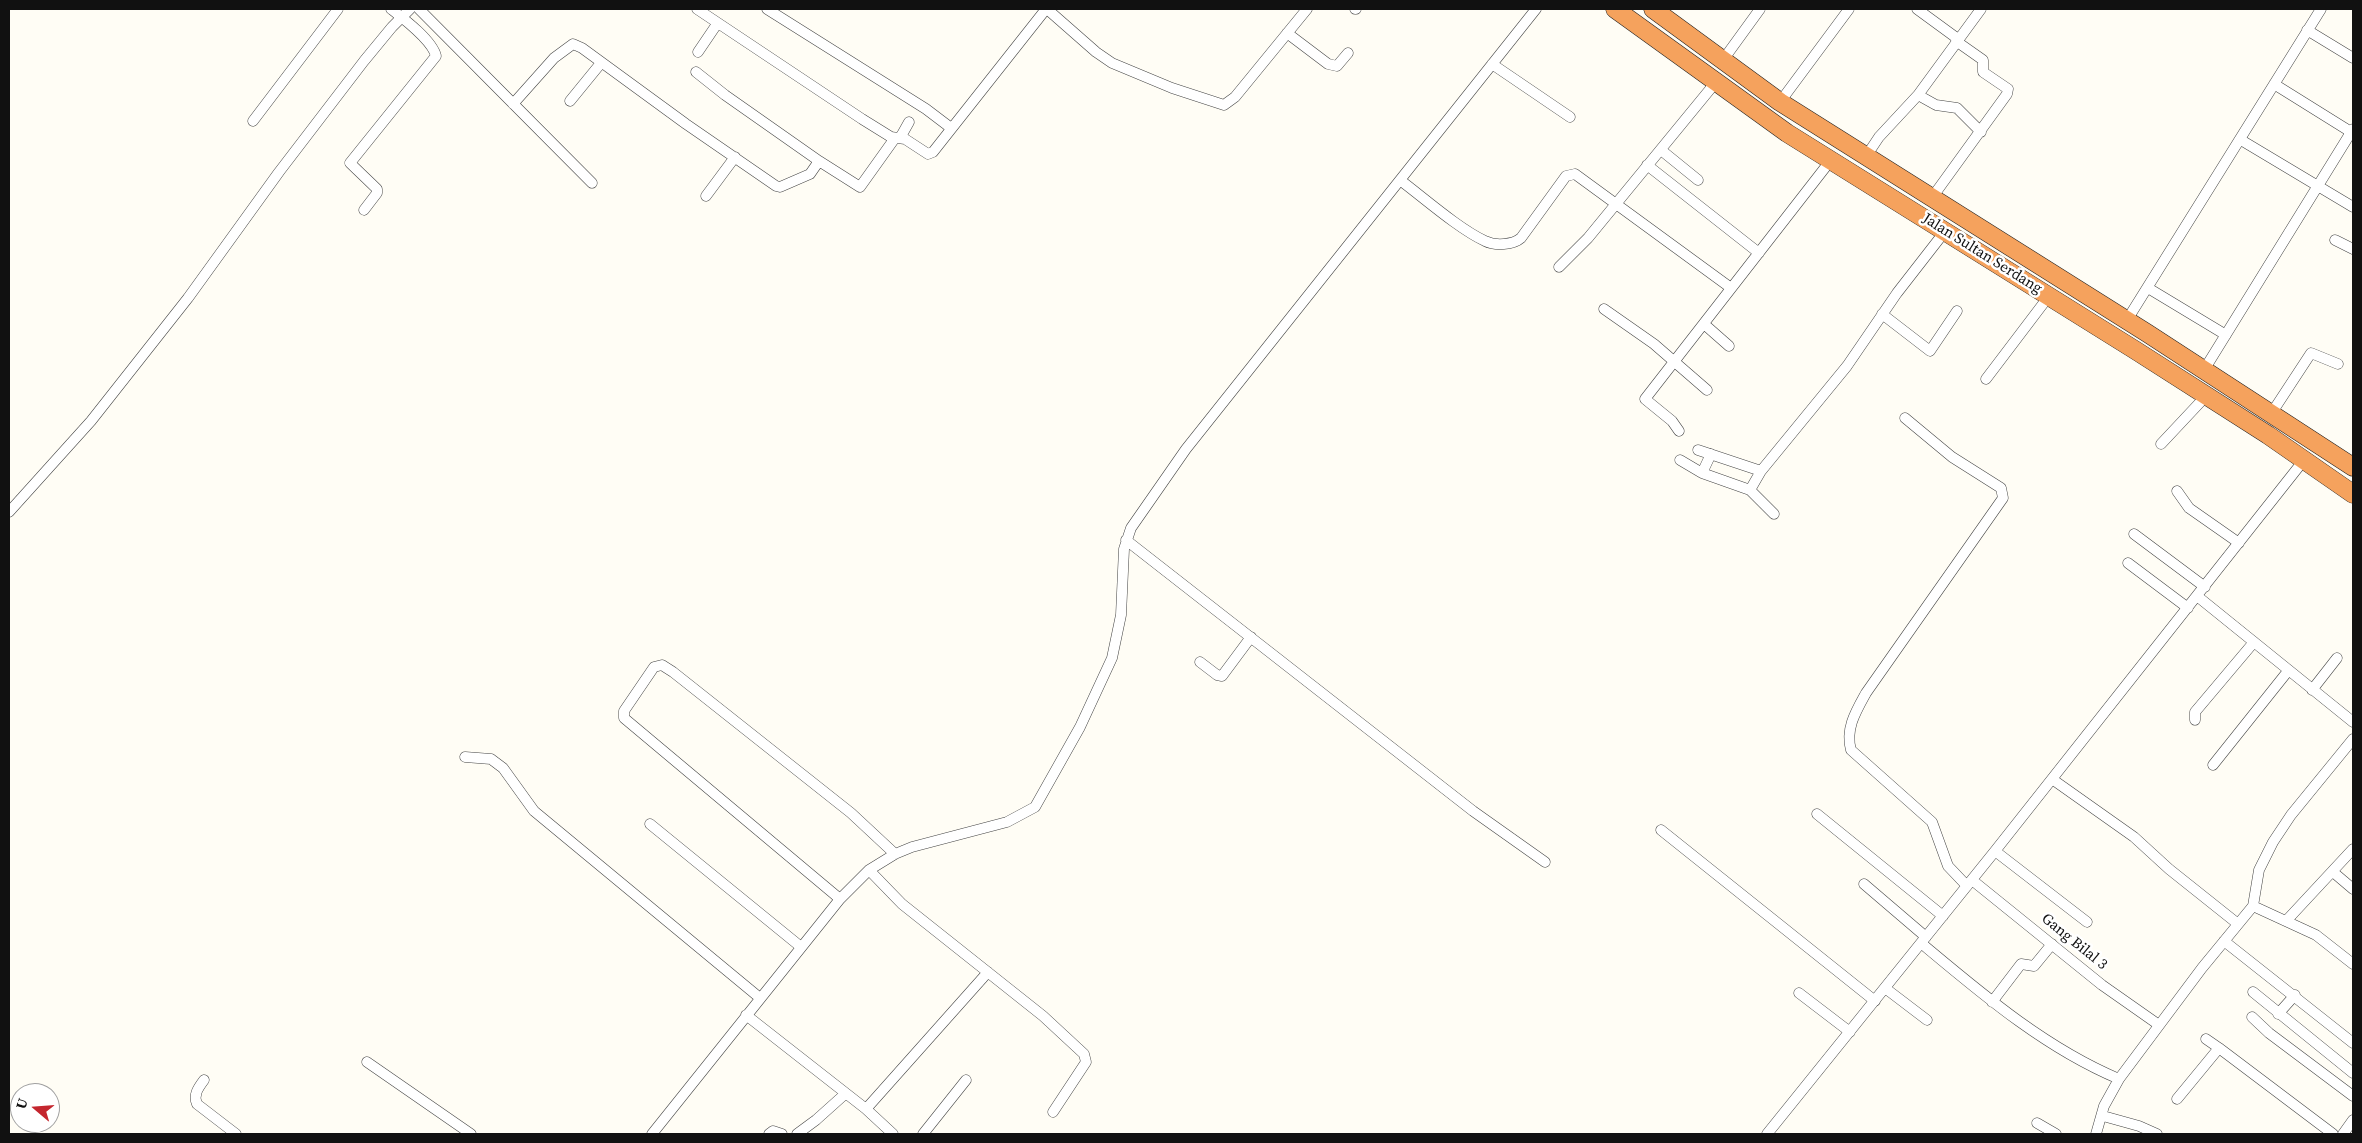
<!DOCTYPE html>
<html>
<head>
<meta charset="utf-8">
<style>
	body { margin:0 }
	#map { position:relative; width:2362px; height:1143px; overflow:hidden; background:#fffdf5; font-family:"Source Serif 4",serif }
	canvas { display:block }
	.frame { position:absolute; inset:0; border:10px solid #111; pointer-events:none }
	.north { position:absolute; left:10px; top:1083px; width:50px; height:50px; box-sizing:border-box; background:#fff; border:1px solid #a0a0a0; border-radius:50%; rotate:288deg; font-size:14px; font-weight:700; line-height:20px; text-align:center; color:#111 }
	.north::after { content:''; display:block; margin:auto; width:18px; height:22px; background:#c4262e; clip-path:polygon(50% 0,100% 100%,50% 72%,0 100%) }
</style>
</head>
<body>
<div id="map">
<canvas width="2362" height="1143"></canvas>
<div class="frame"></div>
<div class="north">U</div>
</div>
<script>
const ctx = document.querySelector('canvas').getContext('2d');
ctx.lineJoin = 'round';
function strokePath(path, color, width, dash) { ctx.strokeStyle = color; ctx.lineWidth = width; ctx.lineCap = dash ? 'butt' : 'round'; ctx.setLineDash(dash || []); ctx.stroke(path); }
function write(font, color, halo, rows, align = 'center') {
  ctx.font = font + ' "Source Serif 4",serif'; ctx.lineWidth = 5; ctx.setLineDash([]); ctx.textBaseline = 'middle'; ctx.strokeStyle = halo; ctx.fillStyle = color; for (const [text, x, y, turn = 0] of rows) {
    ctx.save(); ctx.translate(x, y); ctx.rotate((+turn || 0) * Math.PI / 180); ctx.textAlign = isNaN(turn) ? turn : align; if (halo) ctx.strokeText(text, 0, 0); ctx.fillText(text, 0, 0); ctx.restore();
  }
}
const street = new Path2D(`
	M419 9 592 183
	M697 9 862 119 891 137 905 139 928 154 933 152 1046 9
	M767 9 926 109 951 128
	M1047 9 1096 52 1112 63 1172 88 1224 105 1235 97 1307 9
	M1355 9H1356
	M1917 9 1958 39
	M2307 30 2353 58
	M1287 33 1328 64 1337 66 1348 53
	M698 52 717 24
	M1723 60 1760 9
	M1492 64 1570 117
	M696 72 725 95 819 161 860 187 895 138
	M2274 84 2351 132
	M1918 95 1936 105 1957 108 1981 132
	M570 101 601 63
	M1780 102 1849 9
	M513 104 554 58 573 44 582 48 686 124 776 186 780 187 810 174 819 161
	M253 121 338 9
	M900 138 909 122
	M2241 140 2353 207
	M1661 150 1698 180
	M1865 158 1879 137 1918 95 1981 9
	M1647 165 1759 253
	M1400 180C1424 198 1459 229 1485 241 1495 246 1513 245 1521 238L1566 176 1575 174 1731 288
	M706 196 735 157
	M1931 199 2007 94 2008 89 1983 72V60L1956 41
	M364 210 377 193V189L350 163 436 56C432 40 404 19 391 9
	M2335 240 2353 249
	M1559 267 1588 238 1716 82
	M2148 288 2226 335
	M1604 309 1654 344 1707 390
	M1882 314 1930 351 1957 311
	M2127 320 2321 9
	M1704 324 1729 346
	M2204 370 2353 129
	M1986 379 2049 296
	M2271 414 2311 353 2338 364
	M1905 418 1952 457 2001 488 2003 498 1866 693C1856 711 1845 729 1851 750L1932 822 1948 866 1967 886
	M1679 431 1672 421 1645 399 1831 160
	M2161 444 2206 396
	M1698 450 1761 471
	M1680 460 1702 473 1750 490
	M1702 473 1711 454
	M2177 491 2189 508 2239 543
	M9 512 91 421 188 298 279 172 364 61 392 27 410 9
	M1774 514 1750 490 1761 471 1847 366 1897 293 1946 230
	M2134 534 2205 587
	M1126 540 1473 811 1545 862
	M2128 563 2188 608
	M2197 596 2353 722
	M1200 662 1217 675 1222 676 1251 637
	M2312 690 2337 658
	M2195 720V712L2254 642
	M465 757 491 759 503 768 534 811 760 998
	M2213 765 2288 671
	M2052 779 2134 837 2169 869 2238 924
	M1817 814 1943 916
	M650 824 801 947
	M1661 830 1875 1001
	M1995 851 2087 922
	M869 870 902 904 1043 1016 1084 1054 1086 1062 1053 1112
	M2333 872 2353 889
	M1972 880 2102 985 2159 1025
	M1864 884 1926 937
	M840 899 624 718V711L654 667 662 665 673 672 851 813 895 854
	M2253 906 2316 935 2353 964
	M2287 920 2353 849
	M2224 941 2353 1043
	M1921 943C1982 994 2045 1048 2119 1079
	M1885 988 1927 1020
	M2253 992 2353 1073
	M1799 993 1850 1032
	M1992 1002 2021 964 2034 966 2052 944
	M2278 1014 2295 995
	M746 1015 866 1109 893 1134
	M2252 1017 2269 1033 2353 1096
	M2219 1048 2333 1134
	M367 1062 471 1134
	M204 1080C198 1088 193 1095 197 1104L236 1134
	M2177 1099 2219 1048 2206 1039
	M866 1109 988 972
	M2103 1116 2139 1126 2157 1134
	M2037 1123 2056 1134
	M652 1134 840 899 869 870 895 854 912 847 1007 822 1035 807 1080 727 1112 658 1121 615 1124 549 1131 528 1186 449 1536 9
	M769 1134 773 1131 782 1134
	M797 1134 816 1120 845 1094
	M923 1134 966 1080
	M1767 1134 1995 851 2304 460
	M2096 1134 2104 1106 2119 1079 2202 968 2253 906 2259 870 2273 842 2291 815 2353 739
	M2343 1134 2353 1120`);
const highway = new Path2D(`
	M1615 9 1787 133 2135 350 2268 435 2353 494
	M1653 9 1780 102 2147 333 2353 467`);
strokePath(street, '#444', 11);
strokePath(highway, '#222', 19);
strokePath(street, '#fff', 10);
strokePath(highway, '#f5a25d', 18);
write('15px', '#111', '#fff', [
	["Jalan Sultan Serdang",1982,254,32],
	["Gang Bilal 3",2074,942,39]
]);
</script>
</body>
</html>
